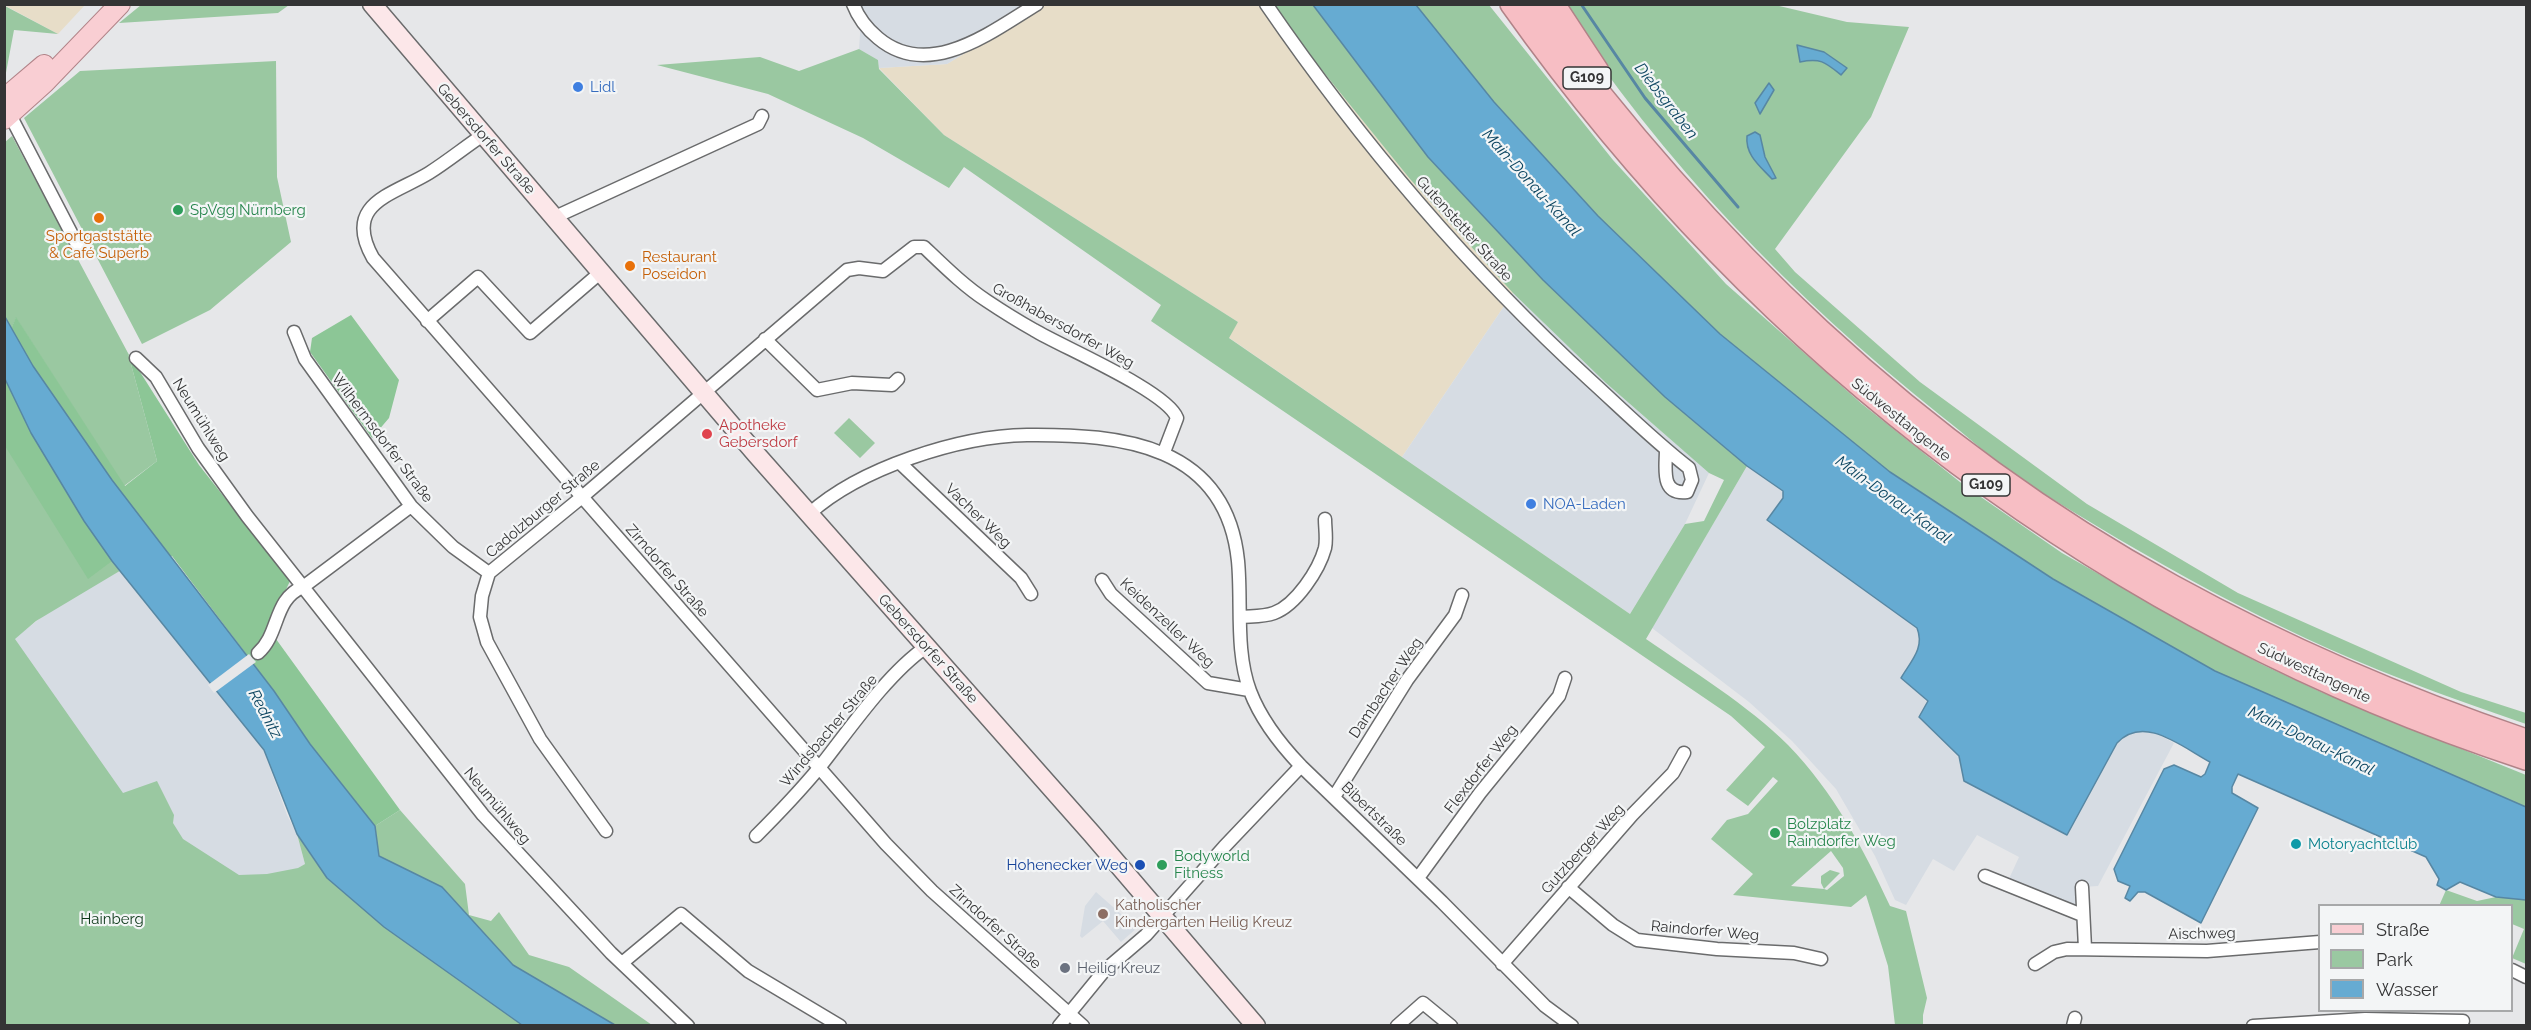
<!DOCTYPE html>
<html>
<head>
<meta charset="utf-8">
<style>
	body { margin:0 }
	#map { position:relative; width:2531px; height:1030px; overflow:hidden; background:#e6e7e9; font-family:Raleway,sans-serif }
	canvas { display:block }
	.frame { position:absolute; inset:0; border:6px solid #343435; pointer-events:none }
	.legend { position:absolute; left:2318px; top:904px; width:195px; height:108px; box-sizing:border-box; background:#f3f5f6; border:2px solid #a7a8a9; margin:0; padding:8px 10px; list-style:none; font-size:18px; color:#343435 }
	.legend li { display:flex; align-items:center; gap:12px; height:30px }
	.legend b { width:30px; border:2px solid #a7a8a9 }
</style>
</head>
<body>
<div id="map">
<canvas width="2531" height="1030"></canvas>
<div class="frame"></div>
<ul class="legend">
<li><b style="height:8px;background:#f9ced3"></b>Straße</li>
<li><b style="height:16px;background:#9ac8a1"></b>Park</li>
<li><b style="height:16px;background:#66abd2"></b>Wasser</li>
</ul>
</div>
<script>
const ctx = document.querySelector('canvas').getContext('2d');
ctx.lineJoin = 'round';
function paint(path, color) { ctx.fillStyle = color; ctx.fill(path, 'evenodd'); }
function strokePath(path, color, width, dash) { ctx.strokeStyle = color; ctx.lineWidth = width; ctx.lineCap = dash ? 'butt' : 'round'; ctx.setLineDash(dash || []); ctx.stroke(path); }
function write(font, color, halo, rows, align = 'center') {
  ctx.font = font + ' Raleway,sans-serif'; ctx.lineWidth = 4.5; ctx.setLineDash([]); ctx.textBaseline = 'middle'; ctx.strokeStyle = halo; ctx.fillStyle = color; for (const [text, x, y, turn = 0] of rows) {
    ctx.save(); ctx.translate(x, y); ctx.rotate((+turn || 0) * Math.PI / 180); ctx.textAlign = isNaN(turn) ? turn : align; if (halo) ctx.strokeText(text, 0, 0); ctx.fillText(text, 0, 0); ctx.restore();
  }
}
paint(new Path2D(`
	M4 5H85L58 34Z
	M1044 5H1274L1317 64 1410 179 1513 293 1402 457 1228 337 1238 322 944 135 879 68 947 64Z`), '#e7ddc8');
paint(new Path2D(`
	M862 5H1044L947 64 879 68 878 60 859 49Z
	M1513 293 1606 383 1709 473 1685 524 1630 614 1402 457Z
	M1747 466 1783 492V497L1767 520 1917 628 1921 639 1919 650 1901 678 1928 702 1920 717 1959 756 2117 743 2125 735 2133 731 2150 730 2174 743 2098 886 2082 887 2073 910 2008 881 2019 857 1977 835 1954 871 1933 859 1906 905 1895 900 1875 856 1836 789 1792 741 1749 702 1652 628Z
	M112 561 264 751 287 815 297 834 305 864 283 877 251 883 169 862 4 647Z
	M1096 892 1137 928 1121 942 1103 921 1082 938 1080 936 1085 906Z`), '#d6dce3');
paint(new Path2D(`
	M141 5V4L289 5 278 13 119 23Z
	M1274 5H1313L1428 157 1543 280 1665 397 1747 466 1646 639C1692 671 1748 705 1788 745 1833 791 1863 848 1890 906L1906 911 1927 998 1923 1015V1025H1895L1888 966 1866 895 1851 907 1733 895 1753 874 1711 839 1727 820 1748 814 1778 781 1773 777 1748 806 1726 790 1765 747 1731 716 1151 321 1161 305 964 167 949 188 863 138 768 94 657 65 760 57 799 71 859 49 878 60 879 69 944 135 1238 322 1229 338 1630 614 1685 524 1704 521 1724 480 1709 473 1606 383 1513 293 1410 179 1317 64ZM1831 851 1843 868 1844 876 1827 890 1824 889 1840 873 1830 870 1821 876V883L1824 889 1791 886Z
	M1416 5H1489L1613 160 1726 284 1862 404 1965 486 2062 553 2183 622 2261 664 2321 692 2526 775V807L2215 671 2053 579 1890 472 1720 334 1598 216 1494 102Z
	M1560 5H1775L1847 22 1909 27 1871 117 1775 249 1795 272 1920 382 2087 504 2238 593 2461 692 2526 713V724C2486 710 2445 696 2404 680 2272 629 2147 559 2027 483 1997 464 1969 437 1940 415 1794 298 1661 162 1560 5ZM1824 52 1846 68 1841 75 1828 64 1816 59Z
	M5 6 58 34 14 30 5 78Z
	M276 61 277 177 291 242 210 310 142 344 24 118 80 71Z
	M12 136 128 353 157 461 124 486 16 318 5 344 4 143Z
	M5 374 128 566 36 621 15 639 123 793 157 781 174 815 173 823 183 839 239 875 267 874 298 868 305 864 297 834 317 864 528 1025H5Z
	M849 418 875 443 860 458 834 433Z
	M400 810 465 884 469 915 491 921 499 912 529 955 569 967 652 1025H615L513 965 442 887 379 856 375 826Z
	M2446 890 2477 901 2496 897 2526 900V964L2512 958 2524 929 2512 924V906H2439Z`), '#9ac8a1');
paint(new Path2D(`
	M351 315 399 380 389 418 372 438 310 352 312 338Z
	M16 317 125 486 157 461 128 353 199 465 290 581 268 628 400 810 375 826 310 744 274 691 172 556 112 561 88 579 5 446V344Z`), '#8cc696');
const water = new Path2D(`
	M1313 5H1416L1494 102 1598 216 1720 334 1890 472 2053 579 2215 671 2526 807V900L2496 897 2460 882 2446 890 2437 885 2439 879 2426 857 2238 774 2232 787V793L2258 808 2201 923 2145 892H2138L2130 901 2125 898 2130 886 2118 881 2114 869 2164 769 2174 765 2201 777 2205 774 2210 762C2182 747 2144 714 2117 743L2067 835 1964 781 1959 756 1919 717 1928 701 1901 678C1911 661 1925 648 1917 628L1767 520 1783 498V491L1747 466 1665 397 1543 280 1428 157Z
	M1797 45 1824 52 1847 68 1841 75C1825 62 1821 58 1800 62Z
	M1769 83 1774 90 1760 114 1755 103Z
	M1755 132 1760 135 1765 157 1776 178 1772 179C1760 166 1745 155 1747 136Z
	M4 315 33 366 112 480 274 691 310 744 375 826 379 856 442 887 513 965 615 1025H522L384 927 327 878 297 834 264 750 112 561 84 521 31 433 5 379Z`);
paint(water, '#66abd2');
strokePath(water, '#5787a3', 1.5);
paint(new Path2D(`
	M249 654 256 662 214 693 208 685Z`), '#e6e7e9');
strokePath(new Path2D(`
	M1581 4 1645 98 1738 207`), '#5787a3', 3);
const minor = new Path2D(`
	M853 4C858 17 867 29 878 38 929 81 991 32 1037 4
	M1266 4C1360 141 1468 268 1590 380 1623 410 1654 441 1689 468L1692 480 1687 492C1660 495 1666 468 1666 450
	M10 115 80 250
	M483 135C465 147 448 161 429 173 393 195 342 203 373 258L886 844 932 891 1083 1026
	M555 217 758 124 762 116
	M427 321 478 277 530 333 601 272
	M294 332 305 359 411 506 453 547 489 573
	M765 339 817 390 852 383 892 385 898 379
	M136 358 156 377 198 448 247 516 483 815 611 953 688 1026
	M900 463 1021 578 1031 594
	M809 514C860 468 959 436 1027 435 1121 434 1226 444 1238 561 1242 603 1235 651 1250 691 1261 720 1280 744 1301 766
	M1102 580 1111 594 1208 683 1249 690
	M1241 617C1251 616 1263 617 1274 613 1296 605 1319 570 1325 548 1327 539 1325 528 1325 519
	M258 653C280 634 273 599 303 587L411 506
	M1334 797 1407 680 1455 615 1462 595
	M606 831 540 739 487 642 480 617 482 596 489 573 582 497 847 270 859 268 883 271 914 247H924C944 266 964 286 987 301 1002 311 1018 321 1034 330 1062 347 1167 391 1177 418L1164 452
	M756 836C778 814 799 792 819 768 849 730 887 674 926 647
	M1985 876 2082 915
	M1418 878 1480 793 1559 696 1565 678
	M1568 887 1613 925 1637 940 1717 949 1794 953 1821 959
	M2082 887 2085 948
	M622 963 681 914 748 971 840 1026
	M1502 964 1632 815 1673 773 1684 753
	M2035 964 2054 952 2067 949 2207 951 2320 942
	M2512 970 2526 977
	M1059 1026 1104 971 1146 935 1224 847 1301 766 1442 902 1545 1006 1572 1026
	M1397 1026 1423 1003 1451 1026
	M2073 1026 2075 1018
	M2253 1026 2365 1019 2463 1021`);
const secondary = new Path2D(`
	M372 4 756 454 1092 834 1256 1026`);
const primary = new Path2D(`
	M4 99 44 65
	M4 119 44 83 120 4`);
const trunk = new Path2D(`
	M1511 4C1763 359 2111 623 2526 759
	M1532 4C1703 239 1917 446 2173 586 2286 648 2405 699 2526 740
	M1554 4 1598 71`);
strokePath(minor, '#6a6b6c', 15);
strokePath(secondary, '#6a6b6c', 21);
strokePath(primary, '#b18388', 22);
strokePath(trunk, '#b18388', 24);
strokePath(minor, '#fff', 12);
strokePath(secondary, '#fce7e9', 18);
strokePath(primary, '#f9ced3', 20);
strokePath(trunk, '#f7bec4', 21);
for (const [x, y, r, color] of [
	[578,87,6,"#3f7fe0"],
	[178,210,6,"#2e9e5b"],
	[99,218,6,"#e8710a"],
	[630,266,6,"#e8710a"],
	[707,434,6,"#e0444e"],
	[1531,504,6,"#3f7fe0"],
	[1775,833,6,"#2e9e5b"],
	[2296,844,6,"#0f9aa8"],
	[1140,865,6,"#1a4fb4"],
	[1162,865,6,"#2e9e5b"],
	[1103,914,6,"#8d6e63"],
	[1065,968,6,"#6b7280"]
]) { const dot = new Path2D(); dot.arc(x, y, r, 0, 2 * Math.PI); ctx.fillStyle = color; ctx.fill(dot); strokePath(dot, '#f3f5f6', 2); }
for (const [x, y, w] of [
	[1587,78,48],
	[1986,485,48]
]) { const box = new Path2D(); box.roundRect(x - w / 2, y - 11, w, 22, 4.5); ctx.fillStyle = '#f3f5f6'; ctx.fill(box); strokePath(box, '#343435', 1.5); }
write('bold 14px', '#343435', null, [
	["G109",1587,78],
	["G109",1986,485]
]);
write('15px', '#366cbe', '#f3f5f6', [
	["Lidl",590,87],
	["NOA-Laden",1543,504]
], 'left');
write('15px', '#343435', '#f3f5f6', [
	["Gebersdorfer Straße",486,139,49],
	["Gutenstetter Straße",1464,229,48],
	["Großhabersdorfer Weg",1063,326,29],
	["Neumühlweg",201,420,58],
	["Südwesttangente",1901,420,39],
	["Wilhermsdorfer Straße",382,438,53],
	["Cadolzburger Straße",543,509,-40],
	["Vacher Weg",978,516,44],
	["Zirndorfer Straße",667,571,49],
	["Keidenzeller Weg",1167,623,43],
	["Gebersdorfer Straße",928,649,48],
	["Südwesttangente",2314,673,25],
	["Dambacher Weg",1386,688,-56],
	["Windsbacher Straße",829,731,-50],
	["Flexdorfer Weg",1481,769,-52],
	["Neumühlweg",497,806,50],
	["Bibertstraße",1374,814,44],
	["Gutzberger Weg",1583,849,-48],
	["Zirndorfer Straße",995,927,42],
	["Raindorfer Weg",1705,931,5],
	["Aischweg",2202,934,-1]
]);
write('15px', '#27864d', '#f3f5f6', [
	["SpVgg Nürnberg",190,210],
	["Bolzplatz",1787,824],
	["Raindorfer Weg",1787,841],
	["Bodyworld",1174,856],
	["Fitness",1174,873]
], 'left');
write('15px', '#c56008', '#f3f5f6', [
	["Sportgaststätte",99,236],
	["& Café Superb",99,253],
	["Restaurant",642,257,"left"],
	["Poseidon",642,274,"left"]
]);
write('15px', '#be3a42', '#f3f5f6', [
	["Apotheke",719,425],
	["Gebersdorf",719,442]
], 'left');
write('15px', '#0d838f', '#f3f5f6', [
	["Motoryachtclub",2308,844]
], 'left');
write('15px', '#164399', '#f3f5f6', [
	["Hohenecker Weg",1128,865]
], 'right');
write('15px', '#785e54', '#f3f5f6', [
	["Katholischer",1115,905],
	["Kindergarten Heilig Kreuz",1115,922]
], 'left');
write('15px', '#0c3818', '#f3f5f6', [
	["Hainberg",112,919]
]);
write('15px', '#5b616d', '#f3f5f6', [
	["Heilig Kreuz",1077,968]
], 'left');
write('italic 16px', '#0c4560', '#f3f5f6', [
	["Diebsgraben",1666,101,52],
	["Main-Donau-Kanal",1531,183,48],
	["Main-Donau-Kanal",1893,500,36],
	["Rednitz",265,714,62],
	["Main-Donau-Kanal",2311,741,26]
]);
</script>
</body>
</html>
